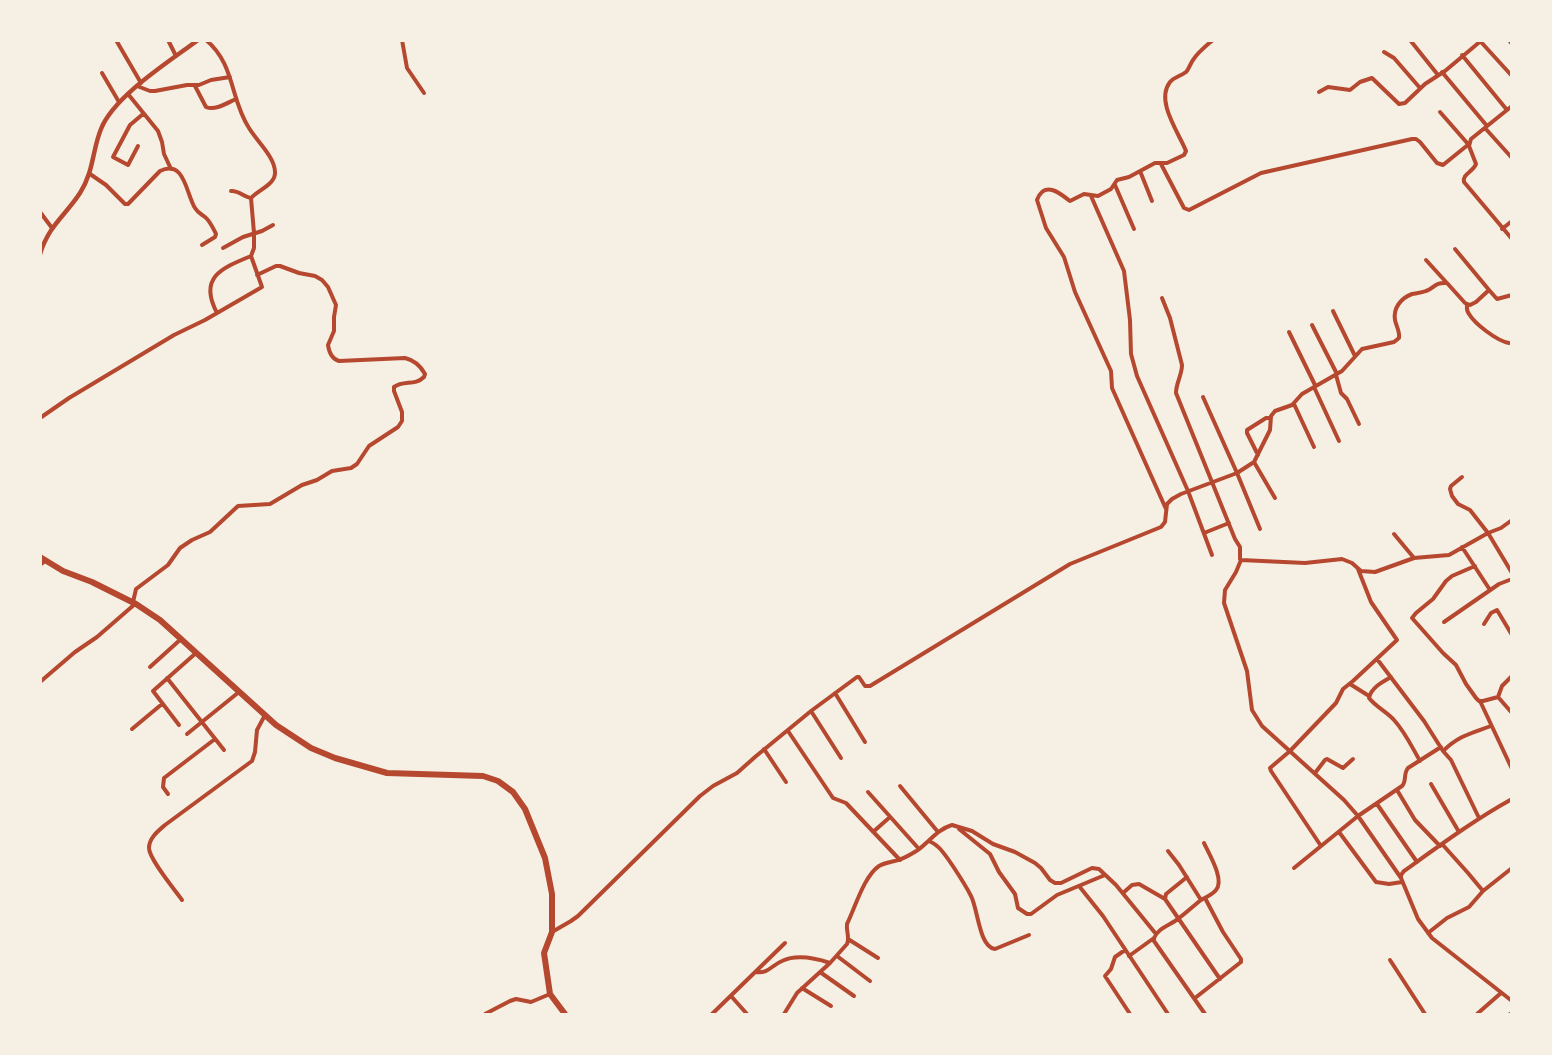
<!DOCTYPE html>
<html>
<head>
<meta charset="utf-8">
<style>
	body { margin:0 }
	#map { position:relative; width:1552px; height:1055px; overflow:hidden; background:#f6efe4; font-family:"Alegreya Sans",sans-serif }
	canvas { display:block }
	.frame { position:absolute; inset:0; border:42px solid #f6efe4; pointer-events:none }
</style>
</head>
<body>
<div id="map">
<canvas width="1552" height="1055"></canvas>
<div class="frame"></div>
</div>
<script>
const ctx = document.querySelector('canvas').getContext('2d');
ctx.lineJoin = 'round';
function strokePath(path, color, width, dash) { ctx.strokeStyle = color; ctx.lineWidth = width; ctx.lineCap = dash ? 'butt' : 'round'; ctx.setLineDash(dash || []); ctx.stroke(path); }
strokePath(new Path2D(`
	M116 40 141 83
	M168 40 176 56
	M402 40 407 68 424 93
	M1410 40 1438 75
	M1509 40 1512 44
	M1481 42 1512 76
	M1384 52 1394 58 1420 88
	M1462 55 1507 110
	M1442 72 1487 126
	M102 73 119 102
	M137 86 150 91H155L187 85H199L211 80 230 77
	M195 86 206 107C215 111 227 103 236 99
	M1319 92 1328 87 1350 90 1360 82 1372 78 1399 104 1405 103 1425 84 1445 71 1482 40
	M128 94 158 131 162 142 164 154 171 169
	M1512 106 1471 139 1469 146 1476 164C1473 172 1462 174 1464 182L1512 239
	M1440 112 1468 144
	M1485 128 1512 158
	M138 146 128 165 113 157 130 125 143 114
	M1161 164 1184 208 1189 210 1261 173 1412 139H1416L1420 142 1437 163 1443 165 1469 144
	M1140 171 1152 201
	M90 174 106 185 125 204H128L160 171C185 159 186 194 195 208 198 213 201 214 205 217 210 221 213 228 216 234L215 237 202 245
	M1115 185 1134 229
	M231 191C238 190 244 197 251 198
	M1091 196 1124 271 1130 320 1131 354 1137 376 1188 491 1212 555
	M40 212 52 228
	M1502 229 1512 221
	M223 248 243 237 262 231 273 225
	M1455 249 1489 290
	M1426 260 1446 282
	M1162 298 1170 318 1182 365C1182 375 1176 383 1176 393L1235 539 1240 547V559L1241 560 1305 563 1342 559 1352 563 1361 571 1375 572 1414 558 1449 555 1488 533 1501 528 1512 520
	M1467 304C1467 308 1466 310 1469 314 1475 324 1497 341 1509 343
	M1333 311 1355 356
	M217 313C198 277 222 268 251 256
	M1312 325 1337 374
	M1289 332 1315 385
	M1336 375 1341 393 1347 399 1359 424
	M1314 387 1339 441
	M1203 397 1237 473 1260 529
	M1294 404 1314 447
	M40 418 69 398 174 335 205 320 262 287 251 256 254 248V233L251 198C258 190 276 184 275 172 275 157 256 140 249 128 230 99 235 64 206 40
	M1258 455 1247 433V430L1266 418H1271
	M1254 462 1275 498
	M1462 477 1451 486 1450 489 1452 496 1458 504 1470 510 1488 533 1512 573
	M1166 509 1112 388 1111 371 1075 292 1064 257 1046 228 1037 200C1044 180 1060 193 1070 201L1084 194 1098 196 1111 189 1117 180 1129 177 1155 163H1167L1184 155 1186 151C1179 133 1155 101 1170 82 1174 77 1181 76 1186 72 1189 69 1190 64 1193 60 1198 52 1206 46 1213 40
	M1204 533 1229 523
	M1394 534 1414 558
	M1462 547 1490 590
	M1241 560 1236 572 1225 590 1224 603 1247 671 1252 710 1262 726 1344 800 1358 816 1401 878
	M40 565 45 561
	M1475 566 1452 576 1446 581 1433 599 1416 613 1412 618 1443 653 1456 665 1466 684 1476 698 1479 701H1483L1498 697 1512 713
	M133 602 136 589 168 565 180 548 192 540 210 532 238 506 270 504 302 485 317 480 332 471 351 468 357 464 369 446 398 427 402 421V412L394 391V387C404 380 415 386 424 377L425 374C420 365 414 360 405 358L339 361C332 359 329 352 328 345L334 331V317L336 305 328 287 322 280 315 276 299 273 280 266H276L257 275
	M1444 622 1499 584 1512 579
	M1484 624 1491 613 1497 610 1512 635
	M1377 659 1424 721 1443 751 1451 760 1479 818
	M150 667 181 639
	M1391 677C1382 682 1371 688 1369 698 1376 707 1387 712 1394 720 1405 732 1412 747 1420 761
	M167 678 224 750
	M40 682 75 652 97 637 135 604
	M1350 684 1369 696
	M835 693 865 742
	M1498 697 1502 686 1512 676
	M1480 701 1512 769
	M811 711 841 758
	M179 725 153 691 196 653
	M132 729 162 704
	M788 731 833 798 846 803 900 860
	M187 734 239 692
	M764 749 786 782
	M1443 751C1460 735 1470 734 1491 726
	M1315 773 1325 760 1327 759 1343 768 1353 759
	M1431 784 1459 832
	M900 786 938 832
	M1397 790 1415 820 1440 846
	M868 792 919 849
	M168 794 163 787 164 778 215 739
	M1512 799C1474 820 1439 846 1404 871L1401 875V878L1418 919 1432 938 1512 1001
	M1377 804 1417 862
	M959 829 990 854 999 872 1015 894 1018 908 1027 914H1031L1057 895 1105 875
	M873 832 890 817
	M1339 832 1376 882 1389 884 1402 882
	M929 841C931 842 935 844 937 846 945 852 966 886 971 896 978 909 979 947 995 949L1029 935
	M1204 843C1209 854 1225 880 1216 890 1212 895 1206 897 1201 900 1192 907 1184 915 1175 921 1167 926 1158 929 1154 938V941L1205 1014
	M1442 844 1468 873 1483 891
	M1321 846 1271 771 1270 768 1290 751 1336 703 1343 689 1353 681 1397 640 1371 602 1358 569
	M1168 851 1179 865 1201 900
	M1294 868 1358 816 1402 786C1407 781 1403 774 1408 768L1441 747
	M1187 877 1166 894 1165 899 1220 979
	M1079 886 1103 916 1168 1014
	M1123 893 1132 885 1139 884 1165 899
	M182 900C175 890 149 859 149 848 149 838 158 831 165 825L252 761 255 752 257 730 265 715
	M552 932 571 921 578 916 700 796 713 786 737 773 755 757 811 711 857 677H859L865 686H870L1070 564 1161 527 1165 522 1167 504 1172 499 1181 494 1237 473 1254 462 1270 430 1271 416 1275 411 1292 405 1302 394 1342 371 1362 349 1394 342 1399 338C1400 331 1396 326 1395 320 1393 308 1401 298 1412 294 1416 293 1421 293 1426 291 1435 288 1434 282 1447 283L1465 303 1470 305 1476 302 1489 290 1497 299 1512 295
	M1428 933 1447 918 1469 907 1483 891 1512 868
	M848 939 878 958
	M1125 950 1115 957 1111 969 1105 976 1130 1014
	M837 956 870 981
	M1129 956 1154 938
	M1390 960 1425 1014
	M756 972C768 974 772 965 782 961 797 954 815 958 830 963
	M820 972 854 996
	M802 988 831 1006
	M731 996 747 1014
	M1195 998 1241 962V959L1223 932 1205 898
	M485 1014 510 1001 516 999 531 1002 550 994
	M712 1014 785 943
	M784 1014 797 993 830 963 847 944C850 938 846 931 847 924 855 908 864 876 879 866 886 862 894 862 901 859 907 857 913 853 918 850 929 842 938 829 952 825L972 831 993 844 1015 852 1035 863 1041 868 1050 880 1055 883H1061L1092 868 1099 869 1116 885 1156 934
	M1477 1014 1501 993
	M1510 1014 1512 1013`), '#b5482f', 4);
strokePath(new Path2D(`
	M40 254C49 225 65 216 80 193 94 171 92 151 101 129 114 96 170 61 198 40`), '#b5482f', 4.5);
strokePath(new Path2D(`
	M40 557 63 571 92 582 136 604 160 620 276 725 311 748 335 758 387 773 483 776 498 781 513 792 525 809 545 858 552 894V932L544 953 550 994 565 1014`), '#b5482f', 6);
</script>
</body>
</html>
